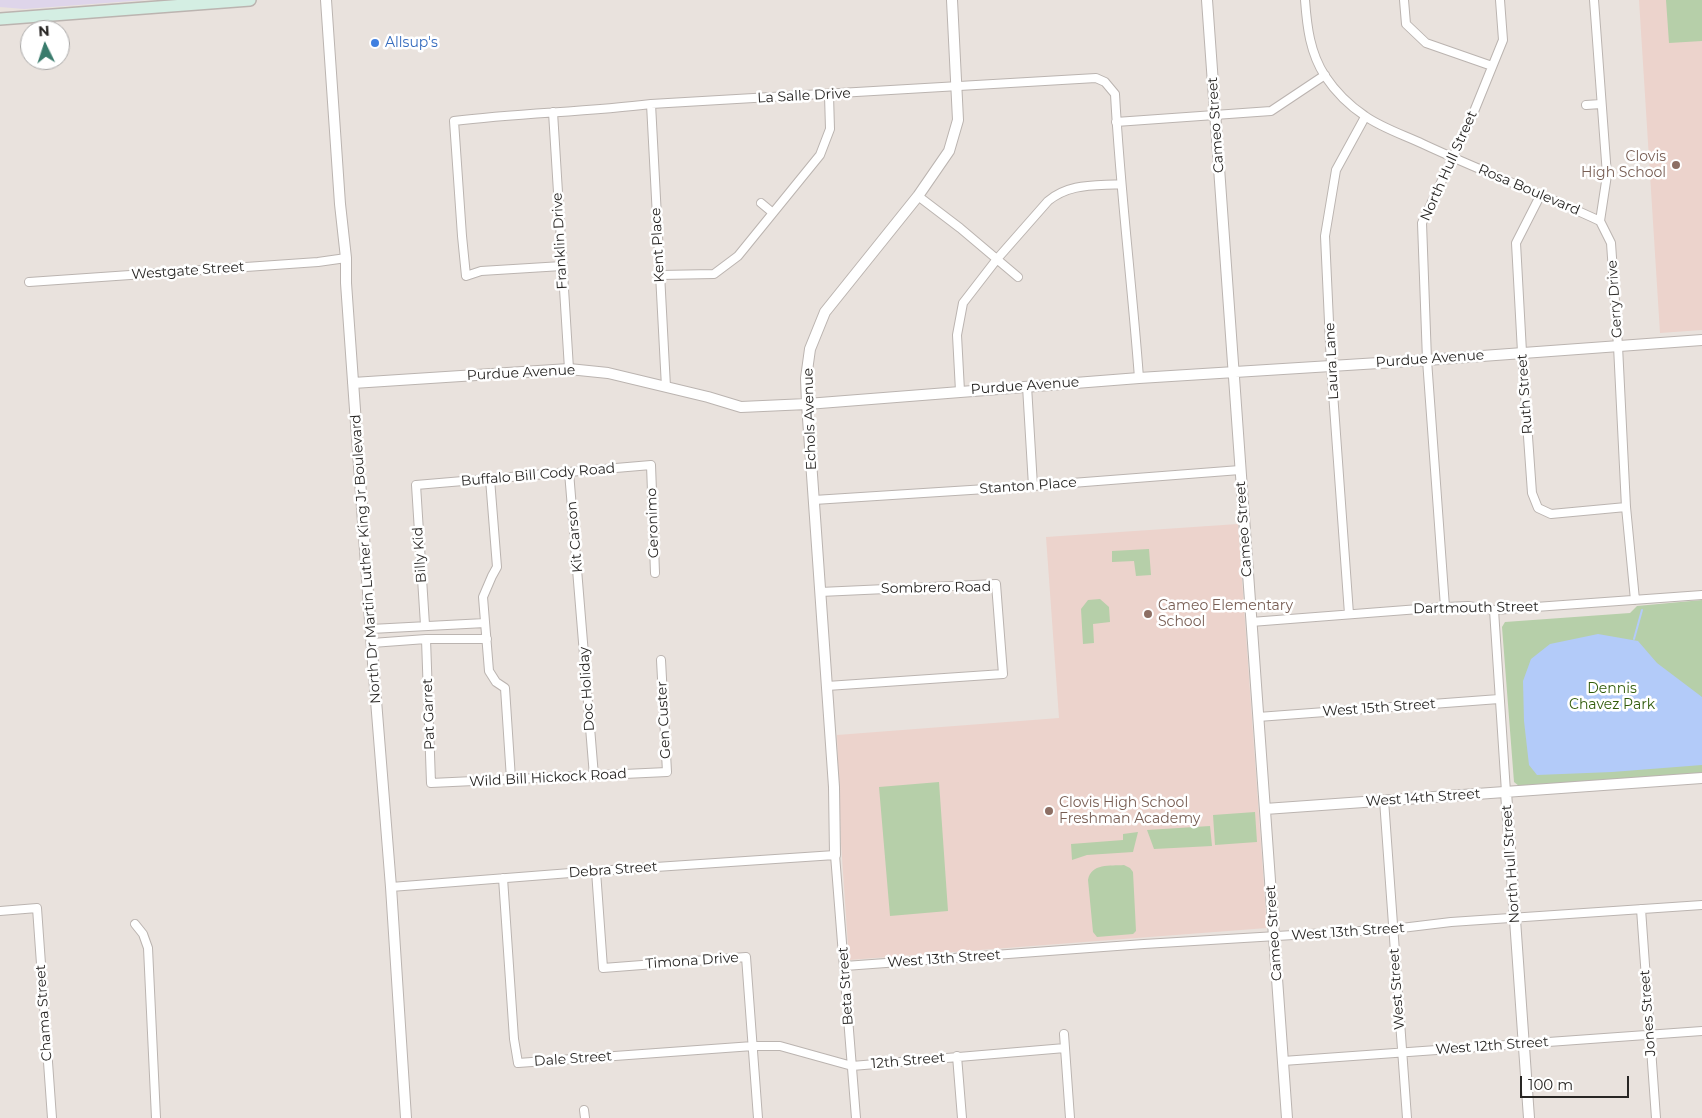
<!DOCTYPE html>
<html>
<head>
<meta charset="utf-8">
<style>
	body { margin:0 }
	#map { position:relative; width:1702px; height:1118px; overflow:hidden; background:#e9e2dd; font-family:Montserrat,sans-serif }
	canvas { display:block }
	.north { position:absolute; left:20px; top:20px; width:50px; height:50px; box-sizing:border-box; background:#fff; border:1px solid #a9a8a7; border-radius:50%; rotate:356deg; font-size:14px; font-weight:700; line-height:20px; text-align:center; color:#282624 }
	.north::after { content:''; display:block; margin:auto; width:18px; height:22px; background:#397b6c; clip-path:polygon(50% 0,100% 100%,50% 72%,0 100%) }
	.scale { position:absolute; left:1520px; top:1076px; width:109px; height:22px; box-sizing:border-box; border:2px solid #282624; border-top:0; padding-left:6px; font-size:15px; line-height:18px; white-space:nowrap; color:#282624; -webkit-text-stroke:4px #fff; paint-order:stroke }
</style>
</head>
<body>
<div id="map">
<canvas width="1702" height="1118"></canvas>
<div class="north">N</div>
<div class="scale">100 m</div>
</div>
<script>
const ctx = document.querySelector('canvas').getContext('2d');
ctx.lineJoin = 'round';
function paint(path, color) { ctx.fillStyle = color; ctx.fill(path, 'evenodd'); }
function strokePath(path, color, width, dash) { ctx.strokeStyle = color; ctx.lineWidth = width; ctx.lineCap = dash ? 'butt' : 'round'; ctx.setLineDash(dash || []); ctx.stroke(path); }
function write(font, color, halo, rows, align = 'center') {
  ctx.font = font + ' Montserrat,sans-serif'; ctx.lineWidth = 5; ctx.setLineDash([]); ctx.textBaseline = 'middle'; ctx.strokeStyle = halo; ctx.fillStyle = color; for (const [text, x, y, turn = 0] of rows) {
    ctx.save(); ctx.translate(x, y); ctx.rotate((+turn || 0) * Math.PI / 180); ctx.textAlign = isNaN(turn) ? turn : align; if (halo) ctx.strokeText(text, 0, 0); ctx.fillText(text, 0, 0); ctx.restore();
  }
}
paint(new Path2D(`
	M1639 0H1702V330L1660 333Z
	M1238 524 1267 928 849 960 841 843 837 735 1059 718 1046 537Z`), '#ecd3cc');
paint(new Path2D(`
	M0 0H146L24 9 0 7Z`), '#ded5ea');
paint(new Path2D(`
	M1666 0H1702V41L1669 43Z
	M1149 549 1151 575 1136 576 1134 561 1112 562V551Z
	M1100 599 1109 607 1110 622 1093 624 1094 643 1083 644 1081 609 1088 600Z
	M1702 600V773L1519 786 1514 782 1502 627 1505 622 1630 613 1637 606Z
	M939 782 948 911 890 916 879 787Z
	M1255 812 1257 842 1215 845 1213 815Z
	M1210 826 1212 846 1154 849 1147 830Z
	M1138 832 1133 852 1087 855 1072 860 1071 844 1123 840V834Z
	M1124 865 1130 868 1133 872 1136 931 1133 934 1097 937 1093 932 1088 880C1091 863 1110 866 1124 865Z`), '#b6cfa9');
paint(new Path2D(`
	M1598 634 1638 641 1657 663 1702 697V765L1612 772 1537 775 1529 765 1524 721 1523 681 1531 659 1550 644Z`), '#b3cbf9');
strokePath(new Path2D(`
	M1634 639 1642 610`), '#b3cbf9', 2);
const minor = new Path2D(`
	M1305 0C1307 27 1310 53 1325 76 1335 91 1350 106 1365 116 1382 128 1404 135 1423 144 1481 171 1542 194 1600 221
	M1404 0 1406 24 1426 43 1492 66
	M1594 0 1607 175 1600 221 1611 243 1618 346 1626 507 1635 600
	M651 104 666 387
	M1586 105 1601 104
	M553 112 569 369
	M1116 122 1271 111 1325 75
	M1541 194 1516 243 1522 352 1532 493 1538 508 1551 514 1626 507
	M918 196 960 228 1018 277
	M761 203 773 213
	M562 266 481 271 466 276 462 236 454 121C520 113 586 112 651 104L1096 78 1105 82 1115 94C1120 189 1132 283 1139 378
	M660 275 714 274 738 256 820 155 830 129 829 95
	M29 282 318 262 346 258
	M1027 386 1033 486
	M960 391 957 335 963 303 997 259 1048 201C1070 183 1094 186 1121 184
	M569 472 594 776
	M490 479 497 567 492 576 483 597 489 671 496 682 505 688 511 779
	M814 500 1033 486 1240 470
	M820 592 996 584 1003 674 827 686
	M1445 607 1427 360 1422 223 1473 114 1503 40 1500 0
	M1494 610 1506 792
	M1349 614 1331 365 1325 236 1336 170 1365 117
	M1251 622 1445 607 1468 606 1494 610 1702 595
	M425 625 416 485 651 465 655 573
	M371 629 485 623
	M426 639 431 783 667 772 661 660
	M372 643 426 639H487
	M1258 717 1499 699
	M1384 800 1407 1118
	M596 871 603 968 746 957 758 1118
	M503 878 514 1039 518 1063 753 1046H780L852 1066 1065 1048
	M391 887 596 871 835 855 856 1118
	M1641 909 1656 1118
	M0 911 37 908 52 1118
	M135 924 143 934 148 948 156 1118
	M845 966 1144 944 1393 929 1451 922 1702 905
	M1064 1034 1070 1118
	M957 1056 962 1118
	M1283 1061 1702 1031
	M584 1110 585 1118`);
const tertiary = new Path2D(`
	M326 0 340 204 346 258V283L373 663 391 887 406 1118
	M1207 0 1287 1118
	M353 383 569 369 608 373 708 397 741 407 807 404 1139 378 1427 360 1702 340
	M1506 792 1529 1118
	M1265 809 1702 778
	M835 855 834 787 807 404 806 378 810 349 825 312 918 196 949 151 958 120 952 0`);
const secondary = new Path2D(`
	M0 19 250 0`);
strokePath(minor, '#bbb4b0', 10);
strokePath(tertiary, '#bbb4b0', 12);
strokePath(secondary, '#bbb4b0', 14);
strokePath(minor, '#fff', 8);
strokePath(tertiary, '#fff', 10);
strokePath(secondary, '#d4eee3', 11);
for (const [x, y, r, color] of [
	[375,43,5,"#3f7fe0"],
	[1676,165,5,"#8d6e63"],
	[1148,614,5,"#8d6e63"],
	[1049,811,5,"#8d6e63"]
]) { const dot = new Path2D(); dot.arc(x, y, r, 0, 2 * Math.PI); ctx.fillStyle = color; ctx.fill(dot); strokePath(dot, '#fff', 2); }
write('14px', '#366cbe', '#fff', [
	["Allsup's",385,43]
], 'left');
write('14px', '#282624', '#fff', [
	["La Salle Drive",804,96,-3],
	["Cameo Street",1216,125,-94],
	["North Hull Street",1449,166,-66],
	["Rosa Boulevard",1529,190,23],
	["Franklin Drive",560,241,-93],
	["Kent Place",658,245,-93],
	["Westgate Street",188,271,-4],
	["Gerry Drive",1615,299,-94],
	["Purdue Avenue",1430,359,-4],
	["Laura Lane",1332,361,-93],
	["Purdue Avenue",521,373,-3],
	["Purdue Avenue",1025,386,-4],
	["Ruth Street",1525,394,-94],
	["Echols Avenue",810,419,-92],
	["Buffalo Bill Cody Road",538,475,-5],
	["Stanton Place",1028,486,-4],
	["Geronimo",653,523,-92],
	["Cameo Street",1244,529,-94],
	["Kit Carson",575,537,-95],
	["Billy Kid",420,555,-94],
	["North Dr Martin Luther King Jr Boulevard",366,559,-94],
	["Sombrero Road",936,588,-1],
	["Dartmouth Street",1476,608,-1],
	["Doc Holiday",587,689,-94],
	["West 15th Street",1379,708,-4],
	["Pat Garret",429,714,-92],
	["Gen Custer",664,720,-93],
	["Wild Bill Hickock Road",548,778,-3],
	["West 14th Street",1423,798,-4],
	["North Hull Street",1511,864,-94],
	["Debra Street",613,870,-4],
	["West 13th Street",1348,932,-4],
	["Cameo Street",1274,933,-94],
	["West 13th Street",944,959,-4],
	["Timona Drive",692,961,-4],
	["Beta Street",846,986,-94],
	["West Street",1397,989,-94],
	["Chama Street",44,1013,-94],
	["Jones Street",1648,1013,-94],
	["West 12th Street",1492,1046,-4],
	["Dale Street",573,1059,-4],
	["12th Street",908,1061,-5]
]);
write('14px', '#785e54', '#fff', [
	["Clovis",1666,157,"right"],
	["High School",1666,173,"right"],
	["Cameo Elementary",1158,606],
	["School",1158,622],
	["Clovis High School",1059,803],
	["Freshman Academy",1059,819]
], 'left');
write('14px', '#315c0b', '#fff', [
	["Dennis",1612,689],
	["Chavez Park",1612,705]
]);
</script>
</body>
</html>
